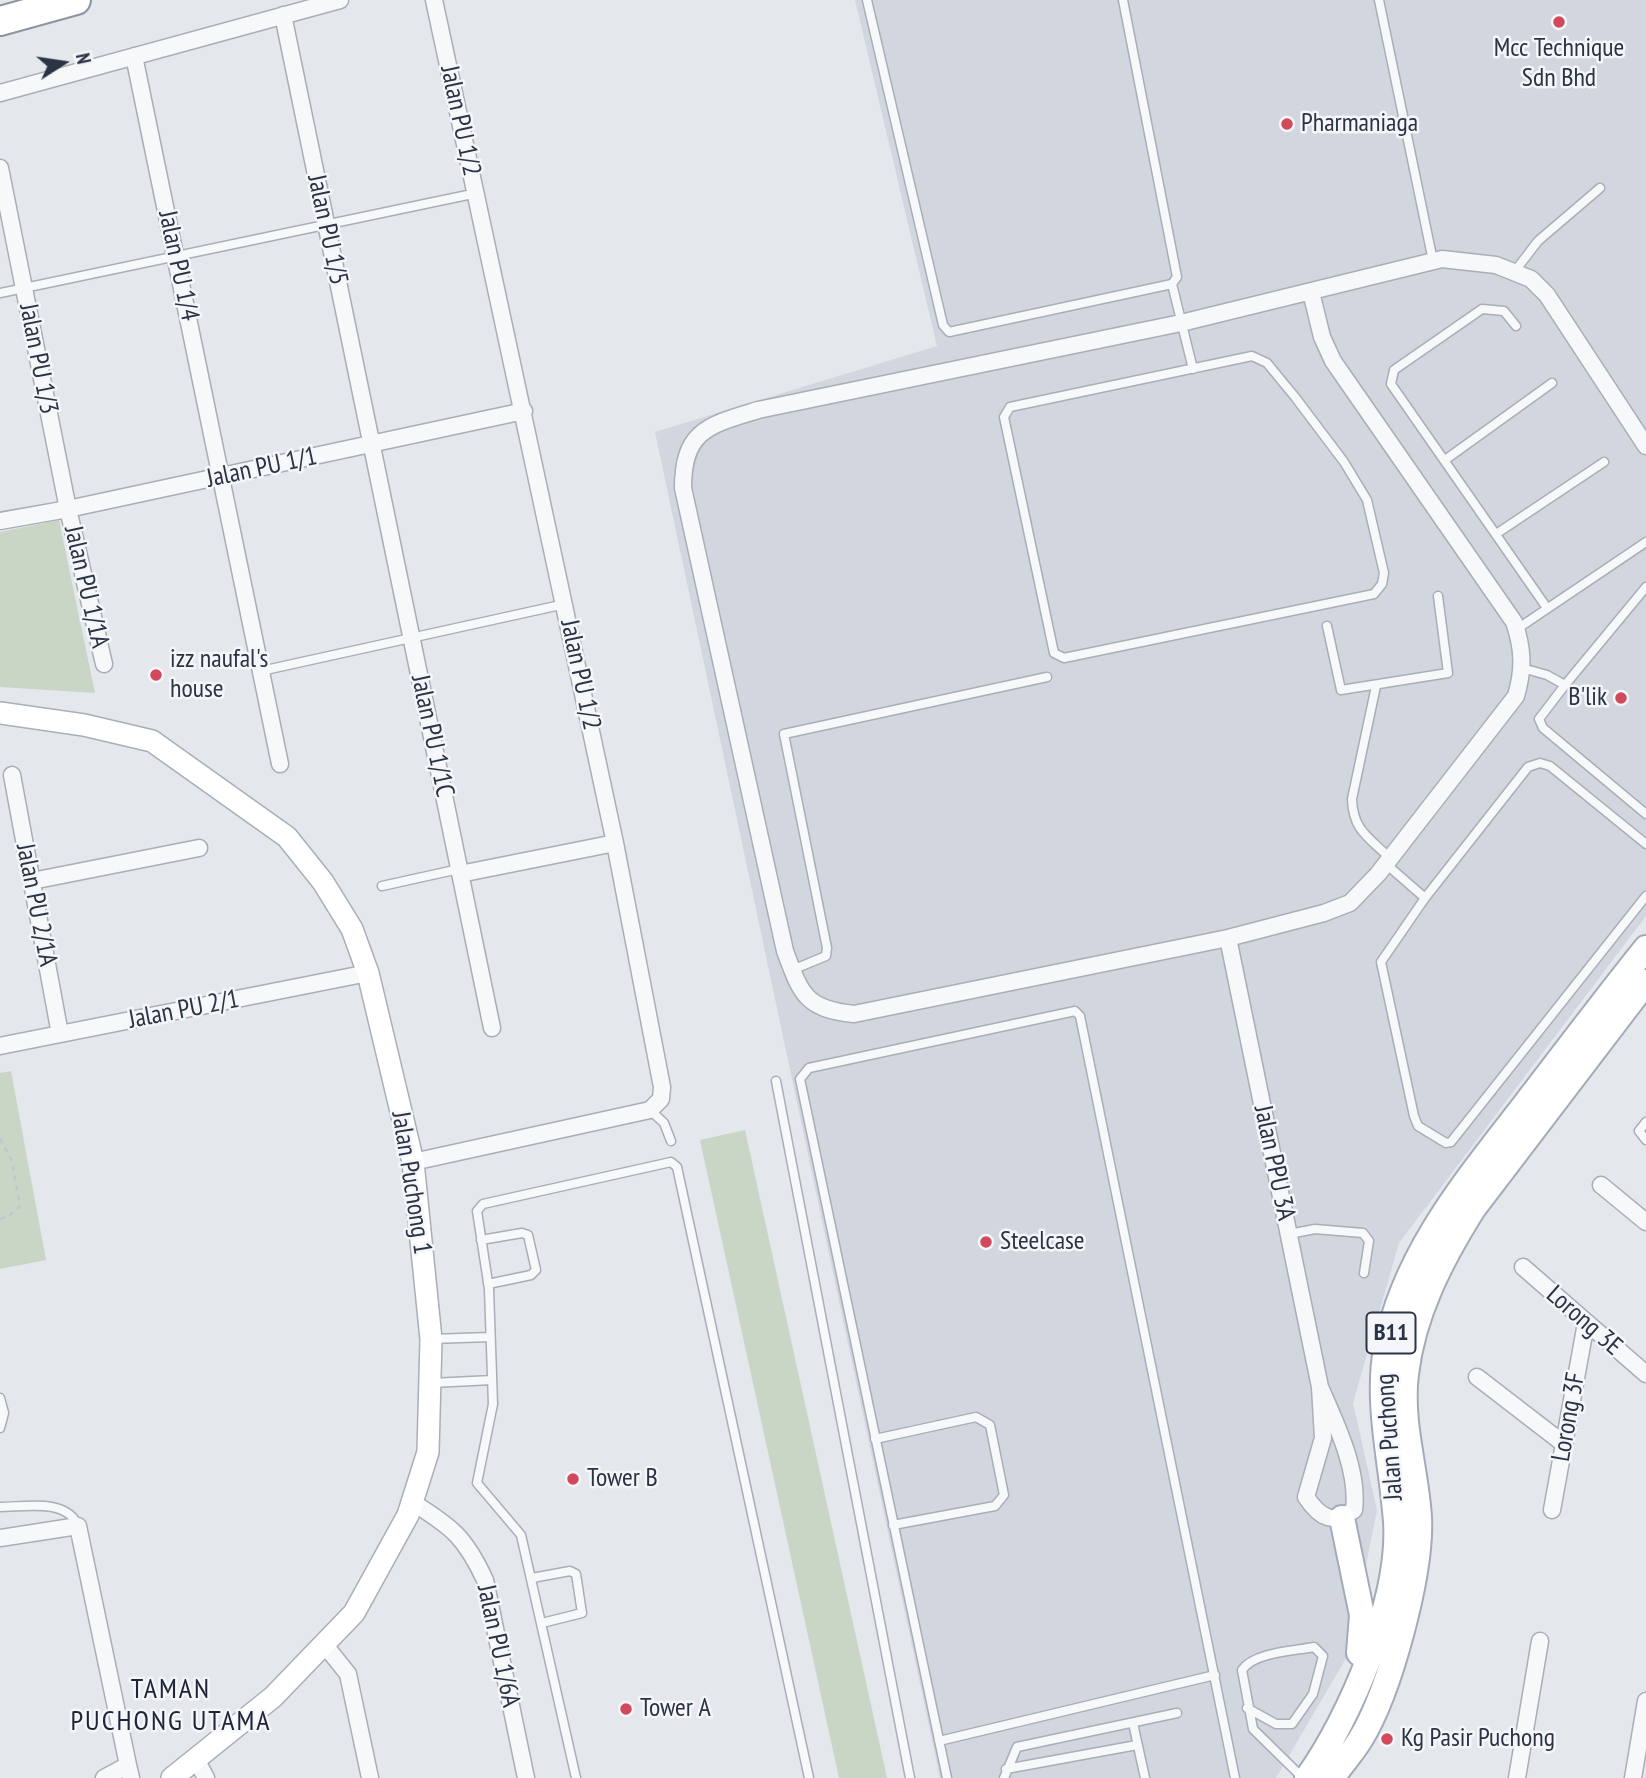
<!DOCTYPE html>
<html>
<head>
<meta charset="utf-8">
<style>
	body { margin:0 }
	#map { position:relative; width:1646px; height:1778px; overflow:hidden; background:#e4e7ec; font-family:"PT Sans Narrow",sans-serif }
	canvas { display:block }
	.north { position:absolute; left:28px; top:28px; width:70px; height:70px; -webkit-text-stroke:5px #f4f6f9; paint-order:stroke; rotate:78deg; font-size:19px; font-weight:700; line-height:28px; text-align:center; color:#2b3445 }
	.north::after { content:''; display:block; margin:auto; width:24px; height:32px; background:#2b3445; clip-path:polygon(50% 0,100% 100%,50% 72%,0 100%) }
</style>
</head>
<body>
<div id="map">
<canvas width="1646" height="1778"></canvas>
<div class="north">N</div>
</div>
<script>
const ctx = document.querySelector('canvas').getContext('2d');
ctx.lineJoin = 'round';
function paint(path, color) { ctx.fillStyle = color; ctx.fill(path, 'evenodd'); }
function strokePath(path, color, width, dash) { ctx.strokeStyle = color; ctx.lineWidth = width; ctx.lineCap = dash ? 'butt' : 'round'; ctx.setLineDash(dash || []); ctx.stroke(path); }
function write(font, color, halo, rows, align = 'center') {
  ctx.font = font + ' "PT Sans Narrow",sans-serif'; ctx.lineWidth = 5; ctx.setLineDash([]); ctx.textBaseline = 'middle'; ctx.strokeStyle = halo; ctx.fillStyle = color; for (const [text, x, y, turn = 0] of rows) {
    ctx.save(); ctx.translate(x, y); ctx.rotate((+turn || 0) * Math.PI / 180); ctx.textAlign = isNaN(turn) ? turn : align; if (halo) ctx.strokeText(text, 0, 0); ctx.fillText(text, 0, 0); ctx.restore();
  }
}
paint(new Path2D(`
	M855 0H1646V916L1399 1243 1353 1403 1377 1510 1348 1655 1276 1778H940L655 432 937 346Z`), '#d2d6de');
paint(new Path2D(`
	M59 520 95 693 0 687V532Z
	M11 1071 46 1260 0 1269V1073Z
	M745 1130 887 1778H839L700 1140Z`), '#c9d6c5');
const lane = new Path2D(`
	M867 0 943 325 949 332 1172 284
	M1123 0 1177 277 1172 284 1193 369
	M1379 0 1433 261
	M1515 271 1538 241 1600 188
	M0 293 477 193
	M1516 326 1504 311 1482 309 1394 370 1391 384 1547 608
	M1252 356 1267 363 1295 397 1344 462 1367 500 1384 573 1382 584 1374 594 1064 658 1054 653 1004 417 1010 407Z
	M1445 460 1552 383
	M1496 534 1604 462
	M1327 626 1341 690 1448 673 1438 596
	M1517 629 1646 542
	M1522 668 1547 675 1565 685 1646 587
	M261 671 565 604
	M1565 685 1539 719 1543 728 1646 814
	M1376 686 1352 799C1353 830 1368 837 1390 858
	M1386 864 1425 898 1528 767 1540 763 1550 766 1646 844
	M382 886 459 869
	M1425 898 1381 962 1414 1116 1418 1126 1446 1143 1451 1142 1646 896
	M792 970 826 956 827 948 784 734 1047 677
	M776 1081 910 1778
	M650 1110 664 1123 671 1141
	M1646 1122 1639 1131 1646 1140
	M1289 1234 1315 1229 1363 1233 1369 1241 1364 1273
	M481 1240 522 1233 528 1235 536 1270 531 1275 488 1284
	M431 1339 490 1337
	M432 1383 492 1380
	M0 1398 4 1413 0 1428
	M875 1439 976 1417 990 1425 1004 1495 995 1506 893 1525
	M0 1507C25 1507 67 1498 78 1526
	M532 1578 570 1571 576 1574 582 1613 542 1623
	M1247 1708 1276 1724H1292L1313 1694 1323 1656 1314 1647C1294 1651 1254 1652 1242 1670L1253 1729 1303 1778
	M1133 1723 1145 1778
	M939 1741 1215 1675
	M1006 1769 1137 1745
	M576 1778 521 1535 477 1483 493 1404 489 1289 477 1211 483 1204 671 1162 677 1167 809 1778
	M947 1778 800 1079 809 1068 1075 1011 1080 1016 1235 1778
	M1004 1778 1017 1747 1177 1713`);
const street = new Path2D(`
	M283 15 492 1028
	M134 56 280 764
	M0 93 340 0
	M0 168 68 509 104 664
	M1311 292 1322 337 1333 361 1514 622C1523 648 1524 669 1516 696L1378 874 1350 903 1324 913 1228 938 854 1014C805 1009 801 994 785 951L683 488C683 430 709 425 758 410L1181 323 1442 259 1496 265 1531 279 1547 295 1646 446
	M0 521 68 509 524 411
	M12 775 60 1034
	M460 874 615 843
	M32 881 199 848
	M1228 938 1320 1387 1323 1438 1306 1497C1320 1518 1333 1525 1354 1510 1359 1470 1336 1424 1320 1387
	M0 1046 368 973
	M413 1162 650 1110 661 1099 662 1087 615 843 434 0
	M1601 1185 1646 1222
	M1523 1267 1646 1374
	M1477 1377 1564 1444
	M412 1502C452 1527 465 1537 485 1580L526 1778
	M1552 1510 1586 1323
	M0 1538 78 1526 128 1765
	M324 1644 348 1674 370 1778
	M196 1759 206 1778
	M104 1778 128 1765 131 1778
	M1517 1778 1540 1641
	M1633 1778 1646 1701`);
const secondary = new Path2D(`
	M0 713 84 725 152 741 287 837 323 882 352 929 368 973 413 1162 431 1339 428 1452 408 1515 354 1613 273 1697 172 1778`);
const primary = new Path2D(`
	M1342 1518 1362 1615 1359 1653
	M1307 1778C1351 1717 1401 1598 1396 1522 1392 1464 1376 1406 1386 1348 1404 1253 1469 1177 1526 1103 1566 1051 1605 999 1646 948
	M1332 1778C1341 1765 1352 1753 1360 1740 1390 1692 1422 1572 1419 1517 1416 1469 1400 1422 1406 1374 1413 1314 1441 1260 1473 1209L1646 982`);
const highway = new Path2D(`
	M0 21 76 0`);
strokePath(lane, '#a9aeb7', 11);
strokePath(street, '#a9aeb7', 19);
strokePath(secondary, '#a9aeb7', 24);
strokePath(primary, '#a3abb8', 28);
strokePath(highway, '#8b94a3', 32);
strokePath(new Path2D(`
	M0 1139 12 1161 20 1206 10 1215 0 1219`), '#c2c5cb', 2.5, [5, 5]);
strokePath(lane, '#f7f8fa', 8);
strokePath(street, '#f7f8fa', 16);
strokePath(secondary, '#fff', 21);
strokePath(primary, '#fff', 24);
strokePath(highway, '#fff', 28);
for (const [x, y, r, color] of [
	[1559,22,7,"#d1495b"],
	[1287,124,7,"#d1495b"],
	[156,675,7,"#d1495b"],
	[1621,698,7,"#d1495b"],
	[986,1242,7,"#d1495b"],
	[573,1479,7,"#d1495b"],
	[626,1709,7,"#d1495b"],
	[1387,1739,7,"#d1495b"]
]) { const dot = new Path2D(); dot.arc(x, y, r, 0, 2 * Math.PI); ctx.fillStyle = color; ctx.fill(dot); strokePath(dot, '#f4f6f9', 2.5); }
for (const [x, y, w] of [
	[1391,1333,49]
]) { const box = new Path2D(); box.roundRect(x - w / 2, y - 20.5, w, 41, 5); ctx.fillStyle = '#f4f6f9'; ctx.fill(box); strokePath(box, '#2b3445', 2); }
write('bold 24px', '#2b3445', null, [
	["B11",1391,1333]
]);
write('26px', '#2b3445', '#f4f6f9', [
	["Mcc Technique",1559,49,"center"],
	["Sdn Bhd",1559,79,"center"],
	["Pharmaniaga",1301,124],
	["izz naufal's",170,660],
	["house",170,690],
	["B'lik",1607,698,"right"],
	["Steelcase",1000,1242],
	["Tower B",587,1479],
	["Tower A",640,1709],
	["Kg Pasir Puchong",1401,1739]
], 'left');
write('26px', '#2b3445', '#f4f6f9', [
	["Jalan PU 1/2",460,121,78],
	["Jalan PU 1/5",327,230,78],
	["Jalan PU 1/4",178,266,78],
	["Jalan PU 1/3",38,359,79],
	["Jalan PU 1/1",262,468,-12],
	["Jalan PU 1/1A",86,587,77],
	["Jalan PU 1/2",580,675,78],
	["Jalan PU 1/1C",432,736,78],
	["Jalan PU 2/1A",36,905,79],
	["Jalan PU 2/1",184,1010,-11],
	["Jalan PPU 3A",1274,1163,78],
	["Jalan Puchong 1",411,1183,81],
	["Lorong 3E",1584,1321,41],
	["Lorong 3F",1569,1417,-80],
	["Jalan Puchong",1390,1437,-94],
	["Jalan PU 1/6A",498,1646,78]
]);
ctx.letterSpacing = '2px';
write('28px', '#1d2536', '#f4f6f9', [
	["TAMAN",171,1690],
	["PUCHONG UTAMA",171,1722]
]);
ctx.letterSpacing = '0px';
</script>
</body>
</html>
